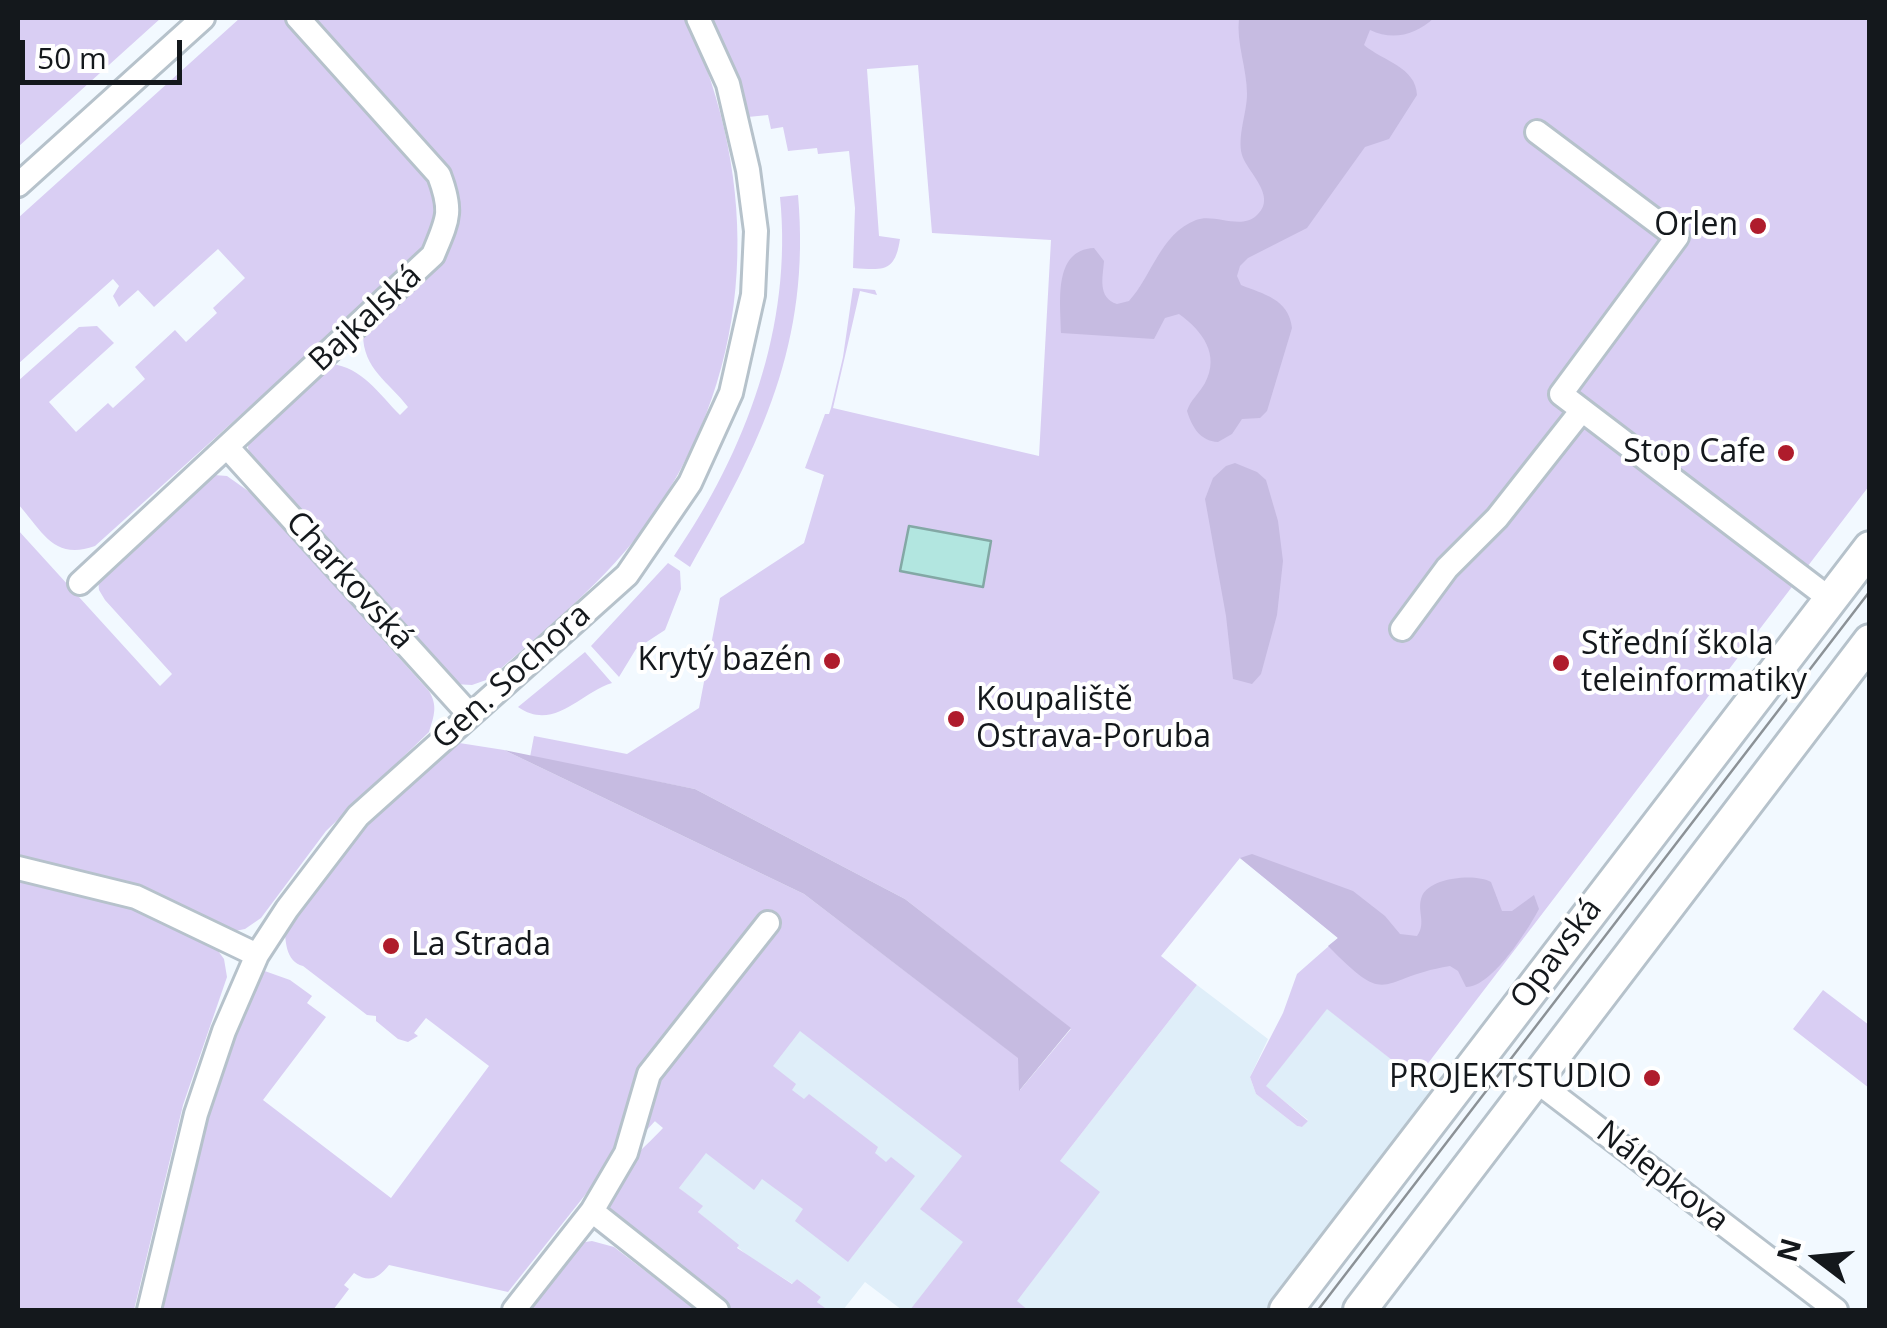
<!DOCTYPE html>
<html>
<head>
<meta charset="utf-8">
<style>
	body { margin:0 }
	#map { position:relative; width:1887px; height:1328px; overflow:hidden; background:#f2f9ff; font-family:"Open Sans",sans-serif }
	canvas { display:block }
	.frame { position:absolute; inset:0; border:20px solid #14181c; pointer-events:none }
	.north { position:absolute; left:1767px; top:1208px; width:100px; height:100px; -webkit-text-stroke:8px #fff; paint-order:stroke; rotate:286deg; font-size:28px; font-weight:700; line-height:40px; text-align:center; color:#14181c }
	.north::after { content:''; display:block; margin:auto; width:35px; height:45px; background:#14181c; clip-path:polygon(50% 0,100% 100%,50% 72%,0 100%) }
	.scale { position:absolute; left:20px; top:40px; width:162px; height:45px; box-sizing:border-box; border:5px solid #14181c; border-top:0; padding-left:12px; font-size:30px; line-height:35px; white-space:nowrap; color:#14181c; -webkit-text-stroke:8px #fff; paint-order:stroke }
</style>
</head>
<body>
<div id="map">
<canvas width="1887" height="1328"></canvas>
<div class="frame"></div>
<div class="north">N</div>
<div class="scale">50 m</div>
</div>
<script>
const ctx = document.querySelector('canvas').getContext('2d');
ctx.lineJoin = 'round';
function paint(path, color) { ctx.fillStyle = color; ctx.fill(path, 'evenodd'); }
function strokePath(path, color, width, dash) { ctx.strokeStyle = color; ctx.lineWidth = width; ctx.lineCap = dash ? 'butt' : 'round'; ctx.setLineDash(dash || []); ctx.stroke(path); }
function write(font, color, halo, rows, align = 'center') {
  ctx.font = font + ' "Open Sans",sans-serif'; ctx.lineWidth = 8; ctx.setLineDash([]); ctx.textBaseline = 'middle'; ctx.strokeStyle = halo; ctx.fillStyle = color; for (const [text, x, y, turn = 0] of rows) {
    ctx.save(); ctx.translate(x, y); ctx.rotate((+turn || 0) * Math.PI / 180); ctx.textAlign = isNaN(turn) ? turn : align; if (halo) ctx.strokeText(text, 0, 0); ctx.fillText(text, 0, 0); ctx.restore();
  }
}
paint(new Path2D(`
	M792 924 1060 1161 1197 985 1268 1039 1250 1077 1256 1094 1297 1126 1302 1127 1308 1120 1265 1086 1327 1008 1435 1094 1269 1310H1028L1017 1302 1010 1310H902L865 1282 843 1310H828L817 1302 821 1297 797 1279 793 1284 749 1257 698 1212 702 1206 679 1188 702 1157 654 1121Z`), '#dfeef9');
paint(new Path2D(`
	M18 18H161L18 147Z
	M240 18H286L292 23 428 176C443 204 436 221 425 249L95 546C54 561 43 532 18 504V381L79 327 97 326 114 343 49 402 76 432 108 403 113 408 145 379 135 367 175 330 186 342 217 313 213 308 245 278 218 249 154 307 138 290 119 307 113 296 119 286 113 279 18 364V218Z
	M309 18H686C762 183 757 365 651 518 608 580 545 629 489 679L472 685 454 684 255 467 248 448 249 435 331 364C362 367 379 394 400 415L408 407C389 382 363 369 363 334L443 258 455 230 456 199Z
	M712 18H1869V486L1416 1079 1327 1009 1266 1086 1308 1121 1302 1127 1297 1126 1256 1094 1250 1077 1283 1013 1297 974 1338 938 1240 858 1161 956 1197 985 1060 1161 1100 1192 1017 1301 1028 1310H910L963 1242 920 1209 962 1156 800 1031 773 1066 796 1084 792 1090 804 1099 809 1094 878 1147 875 1153 886 1162 891 1157 915 1176 848 1262 795 1221 803 1209 762 1179 754 1190 706 1153 679 1188 703 1206 698 1212 739 1245 737 1248 792 1284 797 1279 821 1297 817 1302 828 1310H724L607 1212C606 1177 641 1152 663 1128L655 1121 607 1174 601 1175 508 1292 389 1265C378 1279 369 1283 354 1273L344 1285 349 1289 333 1310H158L203 1116 259 969 290 980 312 996 307 1003 326 1017 263 1100 391 1198 489 1066 426 1018 414 1033 418 1036 408 1042 398 1039 376 1021V1016L367 1015 303 966C285 961 286 941 284 925L351 838 453 742 504 750 804 894 1019 1058 1020 1090 1071 1029 905 899 695 789 530 757 534 736 627 754 699 708 720 598 804 543 824 475 805 468 825 414H829L831 408 843 357 853 288 875 290 877 295 860 291 833 408 1039 456 1051 240 932 233 918 65 867 69 879 236 900 239C895 273 883 270 853 268L855 208 849 151 818 154 817 148 788 151 783 127 771 129 768 115 748 117 737 78Z
	M798 195C811 343 761 443 690 567L674 556C746 451 793 326 780 197Z
	M214 475 227 476 251 493 429 691C438 706 434 716 429 732L326 831 261 918 245 929 235 931 18 862V530L160 686 172 674 105 600 99 590 98 578 197 482Z
	M668 563 680 571 681 589 665 630 636 649 619 677 591 646Z
	M585 652 612 683C580 693 554 732 518 707Z
	M18 879 119 904 168 922 213 944 224 959 227 977 183 1105 134 1310H18Z
	M1823 990 1869 1025V1088L1793 1029Z
	M592 1241 614 1247 696 1310H518L579 1243Z`), '#d9cef3');
paint(new Path2D(`
	M1239 18H1434C1415 35 1393 41 1370 30L1364 45C1383 61 1416 67 1417 95L1389 139 1365 147 1307 228 1248 258 1240 266 1237 276 1241 285C1263 294 1289 299 1292 328L1267 411 1260 418 1242 419 1232 434 1218 442C1200 441 1192 427 1187 411 1191 399 1199 394 1205 383 1220 355 1203 331 1179 314L1165 318 1154 339 1061 333C1061 304 1052 250 1094 248L1104 261C1103 276 1097 298 1117 304L1129 301C1152 276 1160 234 1196 220 1214 213 1240 230 1256 216 1279 197 1247 172 1242 155 1237 136 1247 113 1247 94 1247 68 1236 43 1239 18Z
	M1235 463 1257 472 1266 480 1278 521 1283 561 1277 615 1261 674 1252 684 1233 679 1226 616 1205 499 1213 478 1226 466Z
	M504 750 695 789 905 899 1071 1028 1019 1091 1018 1058 804 894Z
	M1252 854 1353 891 1385 916 1400 934 1417 936C1427 922 1416 911 1422 896 1430 877 1476 873 1491 882L1502 911H1512L1534 895 1539 909C1528 930 1491 988 1466 987L1458 971 1450 966C1376 978 1391 1010 1328 946L1338 938 1240 858Z`), '#c6bbe1');
const water = new Path2D(`
	M909 526 991 541 983 587 900 571Z`);
paint(water, '#b2e6e0');
strokePath(water, '#83a8a5', 2.5);
const minor = new Path2D(`
	M1537 132 1677 237 1561 394 1830 599
	M18 185 203 18
	M228 448 469 714
	M80 583 433 255C448 219 453 212 439 175L298 18
	M1402 629 1447 568 1497 518 1582 410
	M18 868 136 897 257 955
	M1535 1080 1836 1310
	M592 1211 717 1310
	M149 1310 196 1114 224 1031 257 955 287 909 358 816 627 575 690 483 731 393 753 295 756 231 748 170 728 84 698 18
	M514 1310 592 1211 626 1153 649 1074 768 923`);
const secondary = new Path2D(`
	M1286 1310 1870 548
	M1360 1310 1870 641`);
strokePath(minor, '#b6c2cb', 28);
strokePath(secondary, '#b6c2cb', 38);
strokePath(minor, '#fff', 22);
strokePath(secondary, '#fff', 32);
strokePath(new Path2D(`
	M1318 1310 1870 591`), '#8c9297', 2.5);
for (const [x, y, r, color] of [
	[1758,226,10,"#af1c2c"],
	[1786,453,10,"#af1c2c"],
	[832,661,10,"#af1c2c"],
	[1561,663,10,"#af1c2c"],
	[956,719,10,"#af1c2c"],
	[391,946,10,"#af1c2c"],
	[1652,1078,10,"#af1c2c"]
]) { const dot = new Path2D(); dot.arc(x, y, r, 0, 2 * Math.PI); ctx.fillStyle = color; ctx.fill(dot); strokePath(dot, '#fff', 4); }
write('32px', '#14181c', '#fff', [
	["Orlen",1738,226],
	["Stop Cafe",1766,453],
	["Střední škola",1581,645,"left"],
	["teleinformatiky",1581,682,"left"],
	["Krytý bazén",812,661],
	["Koupaliště",976,701,"left"],
	["Ostrava-Poruba",976,738,"left"],
	["La Strada",411,946,"left"],
	["PROJEKTSTUDIO",1632,1078]
], 'right');
write('32px', '#14181c', '#fff', [
	["Bajkalská",366,319,-43],
	["Charkovská",349,581,48],
	["Gen. Sochora",512,677,-42],
	["Opavská",1557,954,-53],
	["Nálepkova",1662,1177,38]
]);
</script>
</body>
</html>
